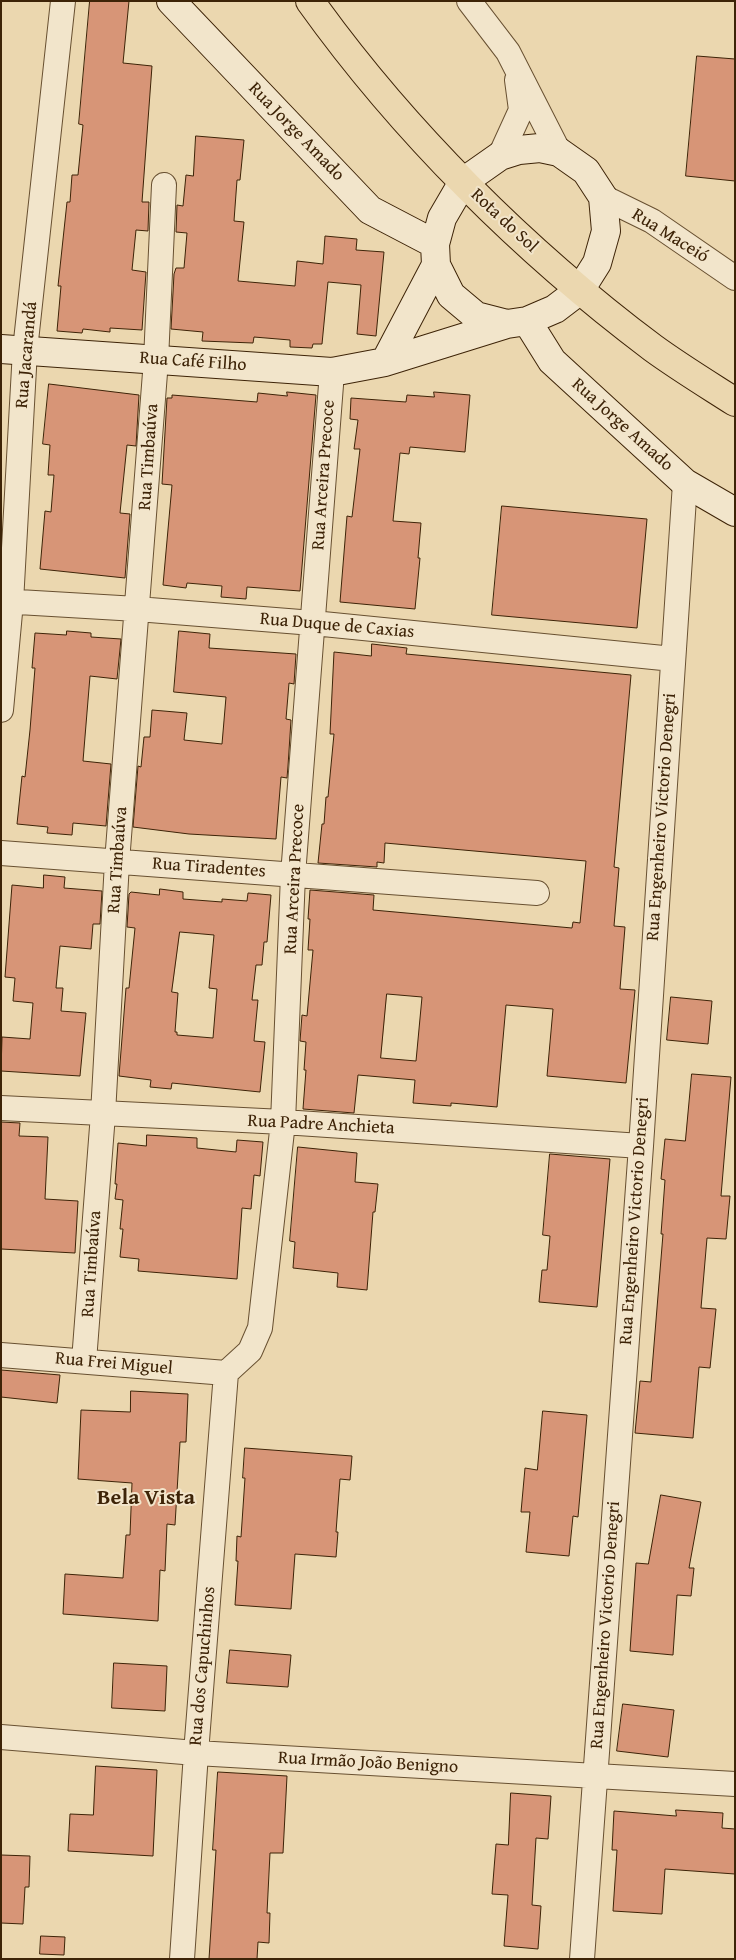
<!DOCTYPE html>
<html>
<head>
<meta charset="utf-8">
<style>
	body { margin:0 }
	#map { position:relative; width:736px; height:1960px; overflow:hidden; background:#ebd7af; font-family:"Gentium Book Plus",serif }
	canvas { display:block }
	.frame { position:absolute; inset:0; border:2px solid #3d2307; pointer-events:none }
</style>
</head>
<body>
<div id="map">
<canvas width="736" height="1960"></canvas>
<div class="frame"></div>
</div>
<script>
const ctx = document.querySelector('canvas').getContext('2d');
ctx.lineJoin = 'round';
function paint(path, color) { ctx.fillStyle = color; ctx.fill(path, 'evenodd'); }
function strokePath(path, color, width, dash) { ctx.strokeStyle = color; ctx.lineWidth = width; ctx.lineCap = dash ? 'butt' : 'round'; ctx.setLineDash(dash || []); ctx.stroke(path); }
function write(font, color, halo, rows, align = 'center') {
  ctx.font = font + ' "Gentium Book Plus",serif'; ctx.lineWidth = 4; ctx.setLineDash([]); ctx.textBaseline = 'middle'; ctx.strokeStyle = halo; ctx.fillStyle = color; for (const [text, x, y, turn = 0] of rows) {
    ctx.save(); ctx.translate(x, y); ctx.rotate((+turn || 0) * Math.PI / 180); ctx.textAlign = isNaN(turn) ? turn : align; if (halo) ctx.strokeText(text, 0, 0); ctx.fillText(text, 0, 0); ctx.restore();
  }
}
const building = new Path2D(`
	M90 1H129L123 63 152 66 142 202H149L148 230V231L136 230 132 270 146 272 142 330 110 328V332L83 329 82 333 57 331 61 286H58L67 202H70L72 175H78L83 125 79 124Z
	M697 56 735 59V181L686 176Z
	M196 136 244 140 240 180H237L234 221 244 222 238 281 295 286 297 261 323 264 325 236 357 239 356 250 384 252 376 336 357 334 361 285 328 282 322 344H313L312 348 290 347V340L254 337 253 343 202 341 203 332 171 329 174 274 176 268H184L187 233 176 232 177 205 183 206 186 175 193 176Z
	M49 384 139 395 136 446 127 445 120 513 130 514 125 578 40 569 45 511 51 512 54 475H48L50 445 43 444Z
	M287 392 316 395 300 591 247 587 246 599 221 597 222 586 187 583 186 588 163 585 172 485 162 484 167 398H172V395L257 402 258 393 287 396Z
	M434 392 470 395 465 452 410 447 409 454 400 453 393 521 421 523 418 558H420L415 609 340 602 347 516 352 517 360 449H354L358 420 350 419 351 398 406 402 407 395 434 397Z
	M502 506 647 519 637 628 492 615Z
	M67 631 91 633V637L121 639 117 679 90 676 83 761 111 764 106 826 73 823 72 835 47 833 48 827 17 824 22 776 25 777 30 730 35 668H32L35 633 66 635Z
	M179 631 210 634 209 648 296 654 294 684 289 683 286 719 291 720 288 766 287 778 281 777 276 839 189 834 133 827 138 766 141 767 144 737H150L152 710 187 713 184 740 222 744 226 697 174 692Z
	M372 644 407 648 406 654 631 675 614 867 619 868 614 926 625 927 620 989 635 990 626 1083 547 1076 553 1009 506 1005 497 1107 451 1103V1106L413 1103 415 1080 358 1075 354 1113 303 1109 306 1070H304L306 1042 300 1041 302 1015 307 1016 313 950H308L310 919H308L310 890 374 895 373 910 572 928 573 922 580 923 586 861 385 843 384 863 377 862V867L318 863 322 824H324L326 797H328L334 734H330L334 652 371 656ZM387 994 422 997 416 1061 381 1058Z
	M44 875 65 877 64 888 102 891 100 924H93L91 949 60 946 56 988H63L61 1011 86 1013 80 1076 1 1071 2 1037 30 1039 33 1003 13 1001 15 978 5 977 12 885 43 888Z
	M160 889 183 892V899L222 902V899L247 901 248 893 271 895 267 942H264L262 965H256L252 1000H258L254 1041 265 1042 260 1092 172 1083 171 1089 150 1087 151 1080 119 1076 126 988H129L135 928 127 927 129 894 131 892 159 895ZM180 932 214 935 209 988 217 989 213 1038 177 1035V1032H175L178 993 172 992Z
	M671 997 712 1001 708 1044 667 1040Z
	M692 1074 731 1077 721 1196H730L726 1239 707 1238 701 1308 716 1309 710 1368 699 1367 693 1438 635 1433 640 1381 651 1382 663 1234H661L665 1180 661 1179 665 1139 685 1141Z
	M1 1122 20 1123 19 1136 48 1137 45 1199 78 1201 75 1253 1 1249Z
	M147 1135 197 1138V1148L236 1152 237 1140 263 1142 260 1176 254 1175 251 1209 242 1208 237 1279 138 1271 139 1259 120 1257 123 1229H120L123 1200 115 1199 117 1184H115L118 1143 146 1146Z
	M298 1147 357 1153 355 1182 378 1184 375 1212H373L367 1290 337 1287 338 1273 293 1268 295 1242 290 1241Z
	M550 1154 610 1159 597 1307 539 1302 542 1270H547L550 1236 543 1235Z
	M1 1370 60 1375 57 1403 1 1397Z
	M131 1391 188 1394 186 1442H180L175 1525 167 1524 165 1571 160 1570 158 1621 63 1614 65 1574 123 1578 126 1535H130L132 1483 78 1479 81 1410 130 1412Z
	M543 1411 587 1415 578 1517 573 1516 569 1556 526 1552 530 1512H521L525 1468 537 1470Z
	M245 1448 352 1456 350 1480 340 1479 336 1532H338L336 1557 295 1554 291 1609 235 1605 238 1561H236L237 1536 241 1537 245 1478H243Z
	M661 1495 701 1502 689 1568H694L691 1596 677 1595 673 1655 630 1651 636 1563 648 1564Z
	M230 1650 291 1655 288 1687 227 1683Z
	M114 1663 167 1666 165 1711 112 1708Z
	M623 1704 674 1710 668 1757 617 1751Z
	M96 1766 157 1770 153 1856 68 1851 70 1814 93 1815Z
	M218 1772 287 1776 283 1853H270L267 1913H270L269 1943 258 1942 257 1959H209L216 1850H213Z
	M511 1793 551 1796 548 1839 536 1838 532 1905 541 1906 538 1949 504 1946 508 1895 492 1894 496 1844 508 1845Z
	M676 1810 723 1813 722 1828 735 1829V1874L665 1869 662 1914 613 1911 617 1850H612L614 1811 676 1816Z
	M1 1855 30 1856 29 1887H25L23 1924 1 1923Z
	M41 1936 65 1937 64 1955 40 1954Z`);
paint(building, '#d79577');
strokePath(building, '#3d2307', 1);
const street = new Path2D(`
	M469 1 508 52 559 152
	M500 156 521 110 517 80
	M603 197 652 221 735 278
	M1 601 137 609 313 623 673 659
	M1 710 11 602 25 350 63 1
	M1 853 537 893
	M1 1108 283 1122 641 1146
	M1 1355 226 1373
	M84 1361 103 1114 117 862 156 360 164 185
	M226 1373 250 1351 260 1328 283 1122 293 875 332 372
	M1 1737 196 1753 735 1784
	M182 1959 196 1753 226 1373
	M582 1959 641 1146 685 483`);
const secondary = new Path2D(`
	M171 1 370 210 435 244
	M540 148 559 152 586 171 603 197 606 231 597 263 580 290 555 309 527 321 507 324 476 316 451 295 436 265 435 244 442 218 463 182 500 156 519 150Z
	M527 321 552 361 685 483 735 512
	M1 349 332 372 385 362 507 324
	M385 362 436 265`);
const highway = new Path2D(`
	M310 1C403 131 525 252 653 348 679 367 707 384 735 402`);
strokePath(street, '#685031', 26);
strokePath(secondary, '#3d2307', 30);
strokePath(highway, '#3d2307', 30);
strokePath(street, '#f2e5cb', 24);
strokePath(secondary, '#f2e5cb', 28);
strokePath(highway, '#ebd7af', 28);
write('18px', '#3d2307', '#f2e5cb', [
	["Rua Jorge Amado",296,132,46],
	["Rota do Sol",504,221,43],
	["Rua Maceió",670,236,32],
	["Rua Jacarandá",27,355,-85],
	["Rua Café Filho",193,362,4],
	["Rua Jorge Amado",622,425,42],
	["Rua Timbaúva",149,457,-86],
	["Rua Arceira Precoce",324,475,-86],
	["Rua Duque de Caxias",337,626,5],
	["Rua Engenheiro Victorio Denegri",662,817,-86],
	["Rua Timbaúva",118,860,-86],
	["Rua Tiradentes",209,868,4],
	["Rua Arceira Precoce",295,879,-87],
	["Rua Padre Anchieta",321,1125,3],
	["Rua Engenheiro Victorio Denegri",635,1221,-86],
	["Rua Timbaúva",92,1264,-86],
	["Rua Frei Miguel",114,1364,5],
	["Rua Engenheiro Victorio Denegri",606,1625,-86],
	["Rua dos Capuchinhos",203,1666,-85],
	["Rua Irmão João Benigno",368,1763,3]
]);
write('bold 22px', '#3d2307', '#f2e5cb', [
	["Bela Vista",146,1498]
]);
</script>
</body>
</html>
